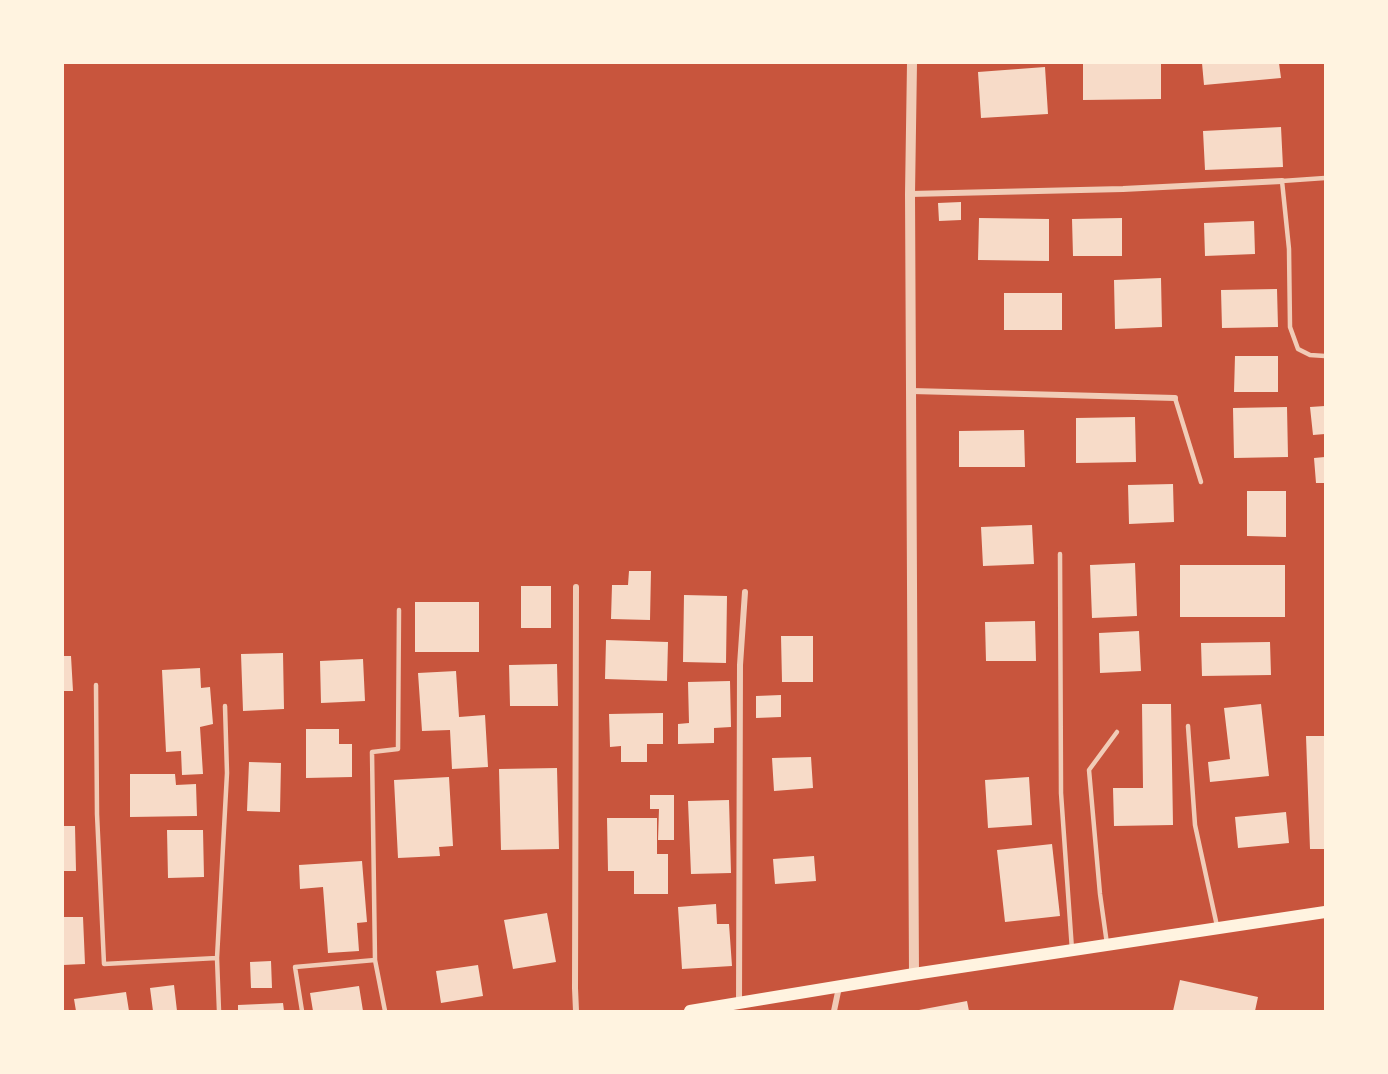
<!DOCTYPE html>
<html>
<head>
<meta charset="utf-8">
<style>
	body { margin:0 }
	#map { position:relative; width:1388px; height:1074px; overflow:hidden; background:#c8553d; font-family:Karla,sans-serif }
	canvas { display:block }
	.frame { position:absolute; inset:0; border:64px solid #fff3e0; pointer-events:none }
</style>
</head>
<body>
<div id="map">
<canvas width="1388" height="1074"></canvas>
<div class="frame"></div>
</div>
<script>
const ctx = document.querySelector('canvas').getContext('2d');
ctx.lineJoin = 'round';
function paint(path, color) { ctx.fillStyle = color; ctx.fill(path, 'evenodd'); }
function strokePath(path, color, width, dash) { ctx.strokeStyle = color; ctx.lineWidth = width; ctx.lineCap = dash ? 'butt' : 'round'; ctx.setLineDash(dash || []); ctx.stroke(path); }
paint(new Path2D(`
	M1083 63H1161V99L1083 100Z
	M1202 63H1279L1281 78 1204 85Z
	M1045 67 1048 114 981 118 978 72Z
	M1281 127 1283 167 1205 170 1203 131Z
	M961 202V220L939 221 938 203Z
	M979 218 1049 219V261L978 260Z
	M1122 218V256H1073L1072 219Z
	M1254 221 1255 254 1205 256 1204 223Z
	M1161 278 1162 327 1115 329 1114 280Z
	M1277 289 1278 327 1222 328 1221 290Z
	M1004 293H1062V330H1004Z
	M1235 356H1278V392H1234Z
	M1325 406V434L1313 435 1310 407Z
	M1287 407 1288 457 1234 458 1233 408Z
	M1135 417 1136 462 1076 463V418Z
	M1024 430 1025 467H959V431Z
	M1325 457V483H1316L1314 458Z
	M1173 484 1174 522 1129 524 1128 485Z
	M1247 491H1286V537L1247 536Z
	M1032 525 1034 564 983 566 981 527Z
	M1135 563 1137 616 1092 618 1090 565Z
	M1180 565H1285V617H1180Z
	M629 571H651L650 620 611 619 612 585H628Z
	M521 586H551V628H521Z
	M684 595 727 596 726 663 683 662Z
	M415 602H479V652H415Z
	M1035 621 1036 661H986L985 622Z
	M1139 631 1141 671 1100 673 1099 633Z
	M781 636H813V682H782Z
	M606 640 668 642 667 681 605 679Z
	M1270 642 1271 675 1202 676 1201 643Z
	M283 653 284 709 243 711 241 654Z
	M63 656H71L73 691H63Z
	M363 659 365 701 321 703 320 661Z
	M557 664 558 706H510L509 665Z
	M200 668 201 688 210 687 213 724 200 727 203 774 182 775 181 751 166 752 162 670Z
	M456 671 459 717 485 715 488 767 452 769 450 730 422 731 418 673Z
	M730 681 731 727 714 728V743L678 744V724L689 723 688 682Z
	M781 695V717L756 718V696Z
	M1142 704H1171L1173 825 1114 826 1113 788H1143Z
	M1261 704 1269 776 1210 782 1208 762 1230 759 1224 708Z
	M663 713V744H647V762H621V746L610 747 609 714Z
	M306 729H339V744H352V777L306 778Z
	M1306 736H1325V849H1310Z
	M811 757 813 788 774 791 772 758Z
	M249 762 281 763 280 812 247 811Z
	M557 768 559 849 501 850 499 769Z
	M130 774H175L176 785 196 784 197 816 130 817Z
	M449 777 453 846 439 847 440 856 398 858 394 780Z
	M1029 777 1032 825 988 828 985 780Z
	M650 795H674V840H658L659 809H650Z
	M729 800 731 873 691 874 688 801Z
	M1286 812 1289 843 1238 848 1235 817Z
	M607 818H657V854H668V894H634V871H608Z
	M63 826H75L76 871H63Z
	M167 830H203L204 877 168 878Z
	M1052 844 1060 916 1005 922 997 850Z
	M814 856 816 881 775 884 773 859Z
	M362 861 367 922 357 923 359 951 328 953 323 887 300 889 299 865Z
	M716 904 717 924H729L732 966 682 969 678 907Z
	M547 913 556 962 513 969 504 920Z
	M63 917H83L85 964 63 965Z
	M271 961 272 988H251L250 962Z
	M478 965 483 996 441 1003 436 971Z
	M1180 980 1258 997 1255 1011H1173Z
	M174 985 177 1011H153L150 988Z
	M359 986 363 1011H313L310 993Z
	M126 992 129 1011H76L74 999Z
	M967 1001 969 1011H919V1010Z
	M283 1003 284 1011H238V1005Z`), '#f7dbc8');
strokePath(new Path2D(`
	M1325 178 1282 181 1289 249 1290 327 1298 349 1310 355 1325 356
	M1175 398 1201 482
	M1060 554 1061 793 1072 950
	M96 685 97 814 104 964 217 958
	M1188 726 1195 825 1217 926
	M1107 944 1100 894 1089 770 1117 732
	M219 1011 217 958 227 773 225 706
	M302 1011 295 967 375 960
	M385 1011 375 960 372 752 398 749 399 610`), '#f1ccb7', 4.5);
strokePath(new Path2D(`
	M910 194 1123 189 1282 181
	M912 391 1175 398
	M576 587 575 988 576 1011
	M739 1003 740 665 745 592
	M834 1011 839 987`), '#f1ccb7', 6);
strokePath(new Path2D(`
	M912 63 910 194 914 974`), '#f1ccb7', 10);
strokePath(new Path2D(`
	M690 1011 914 974 1325 912`), '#fff3e0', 12);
</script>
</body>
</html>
